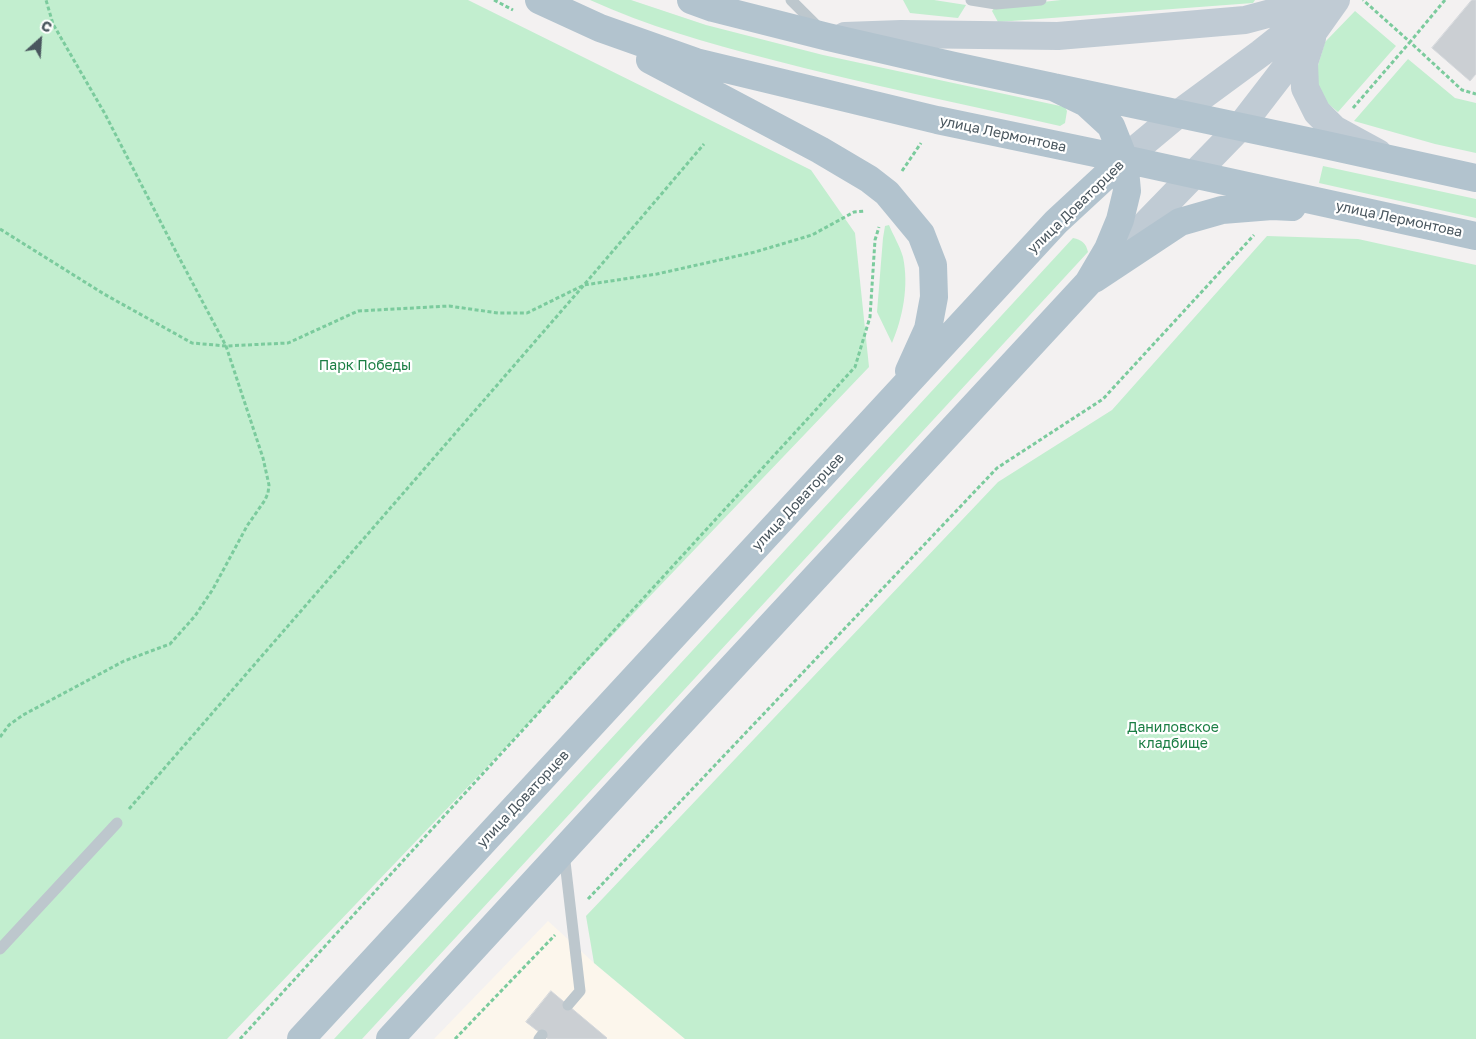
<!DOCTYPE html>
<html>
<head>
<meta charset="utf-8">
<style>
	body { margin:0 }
	#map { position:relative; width:1476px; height:1039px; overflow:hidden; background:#f3f1f1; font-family:"Golos Text",sans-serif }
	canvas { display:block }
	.north { position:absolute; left:15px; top:15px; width:50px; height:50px; -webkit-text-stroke:4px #fff; paint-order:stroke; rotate:26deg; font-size:14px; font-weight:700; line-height:20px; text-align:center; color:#49565e }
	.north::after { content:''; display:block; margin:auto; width:18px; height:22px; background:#49565e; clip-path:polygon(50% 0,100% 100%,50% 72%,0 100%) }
</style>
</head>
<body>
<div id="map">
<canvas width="1476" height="1039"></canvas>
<div class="north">С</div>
</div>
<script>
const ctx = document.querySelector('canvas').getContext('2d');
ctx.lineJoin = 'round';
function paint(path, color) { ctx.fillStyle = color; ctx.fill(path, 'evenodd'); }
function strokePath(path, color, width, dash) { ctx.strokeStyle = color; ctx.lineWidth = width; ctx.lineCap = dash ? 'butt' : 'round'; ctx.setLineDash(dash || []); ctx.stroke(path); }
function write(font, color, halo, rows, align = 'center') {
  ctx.font = font + ' "Golos Text",sans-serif'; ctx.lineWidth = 4.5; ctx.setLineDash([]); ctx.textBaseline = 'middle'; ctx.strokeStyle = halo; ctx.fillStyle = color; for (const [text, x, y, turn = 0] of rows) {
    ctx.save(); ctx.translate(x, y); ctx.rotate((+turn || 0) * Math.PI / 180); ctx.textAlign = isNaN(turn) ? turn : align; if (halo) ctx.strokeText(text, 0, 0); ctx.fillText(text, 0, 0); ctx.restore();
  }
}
paint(new Path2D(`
	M548 921 594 963 685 1039H434Z`), '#fcf6ec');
paint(new Path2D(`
	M0 0H468L811 170 855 233 869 367 227 1039H0Z
	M590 0H631L706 25 823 55 1065 107 1067 111 1065 123 1060 126C963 104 865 84 769 59 708 43 647 26 590 0Z
	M903 0H934L966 5 958 18 910 13Z
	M1061 0H1255L1253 3 998 22 992 11 995 7Z
	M1355 11 1396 46 1338 112 1326 102 1318 87 1315 75 1325 42Z
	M1408 59 1455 98 1476 103V153L1435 144 1354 121Z
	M1323 166 1476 199V218L1319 183Z
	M889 225C893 235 900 246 903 257 909 286 903 317 892 343L877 312 883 238 885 226Z
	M1267 236 1358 239 1476 265V1039H685L594 963 586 916 998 482 1112 410Z
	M1073 238C1082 240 1086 243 1088 252L362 1039H334Z`), '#c2eecf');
const building = new Path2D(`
	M1472 0H1476V74L1470 81 1432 48Z
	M551 991 607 1038 606 1039H548L526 1022Z`);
paint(building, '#cbcfd3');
strokePath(building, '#d5d8dc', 1);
strokePath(new Path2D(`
	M494 0 513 10
	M1445 0 1410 42 1462 90 1476 94
	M1353 108 1410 42 1363 0
	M902 171 921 143
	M0 229 104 294 192 343 226 346 288 343 358 311 449 306 498 313H527L584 285 657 274 755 252 812 235 854 212 865 211
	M0 737 9 725 23 715 124 661 170 644 195 616 213 589 247 526 265 500 268 493 269 485 263 458 226 346 173 246 105 114 53 24 46 0
	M129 809 584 285 704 144
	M588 899 997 468 1103 399 1254 235
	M240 1039 855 367 870 317 875 240 879 227
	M455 1039 555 935`), '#7bcb9d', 3, [4, 2.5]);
strokePath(new Path2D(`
	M791 0 820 29
	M971 0 996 4 1041 0
	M564 853 580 991 568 1005
	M0 949 117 823
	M539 1039 542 1035`), '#bdc7cd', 11);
strokePath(new Path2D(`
	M845 36 901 34 1058 36 1245 20 1305 4 1314 0
	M1312 38 1304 63 1305 88 1317 112 1334 129 1378 153
	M1124 159 1178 114 1261 53 1319 7
	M1109 262 1240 127 1314 31 1336 0`), '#c0cbd4', 28);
strokePath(new Path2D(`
	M539 0 600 28 696 62 937 120 1124 159 1476 236
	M691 0 713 8 828 37 954 66 1321 144 1476 178
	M650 60 820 150 869 179 887 193 921 234 933 265 934 297 928 329 909 371
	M1094 279 1180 222 1222 210 1272 206 1292 207
	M301 1039 1056 222 1124 159
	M390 1039 650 756 1088 283 1108 249 1120 220 1127 191 1124 159 1111 126 1086 103 1053 87`), '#b2c3ce', 28);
write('14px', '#49565e', '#fff', [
	["улица Лермонтова",1003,134,12],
	["улица Доваторцев",1076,207,-44],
	["улица Лермонтова",1399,219,12],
	["улица Доваторцев",798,502,-47],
	["улица Доваторцев",523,799,-47]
]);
write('14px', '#1b7e44', '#fff', [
	["Парк Победы",365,366],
	["Даниловское",1173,728],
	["кладбище",1173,744]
]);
</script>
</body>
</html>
